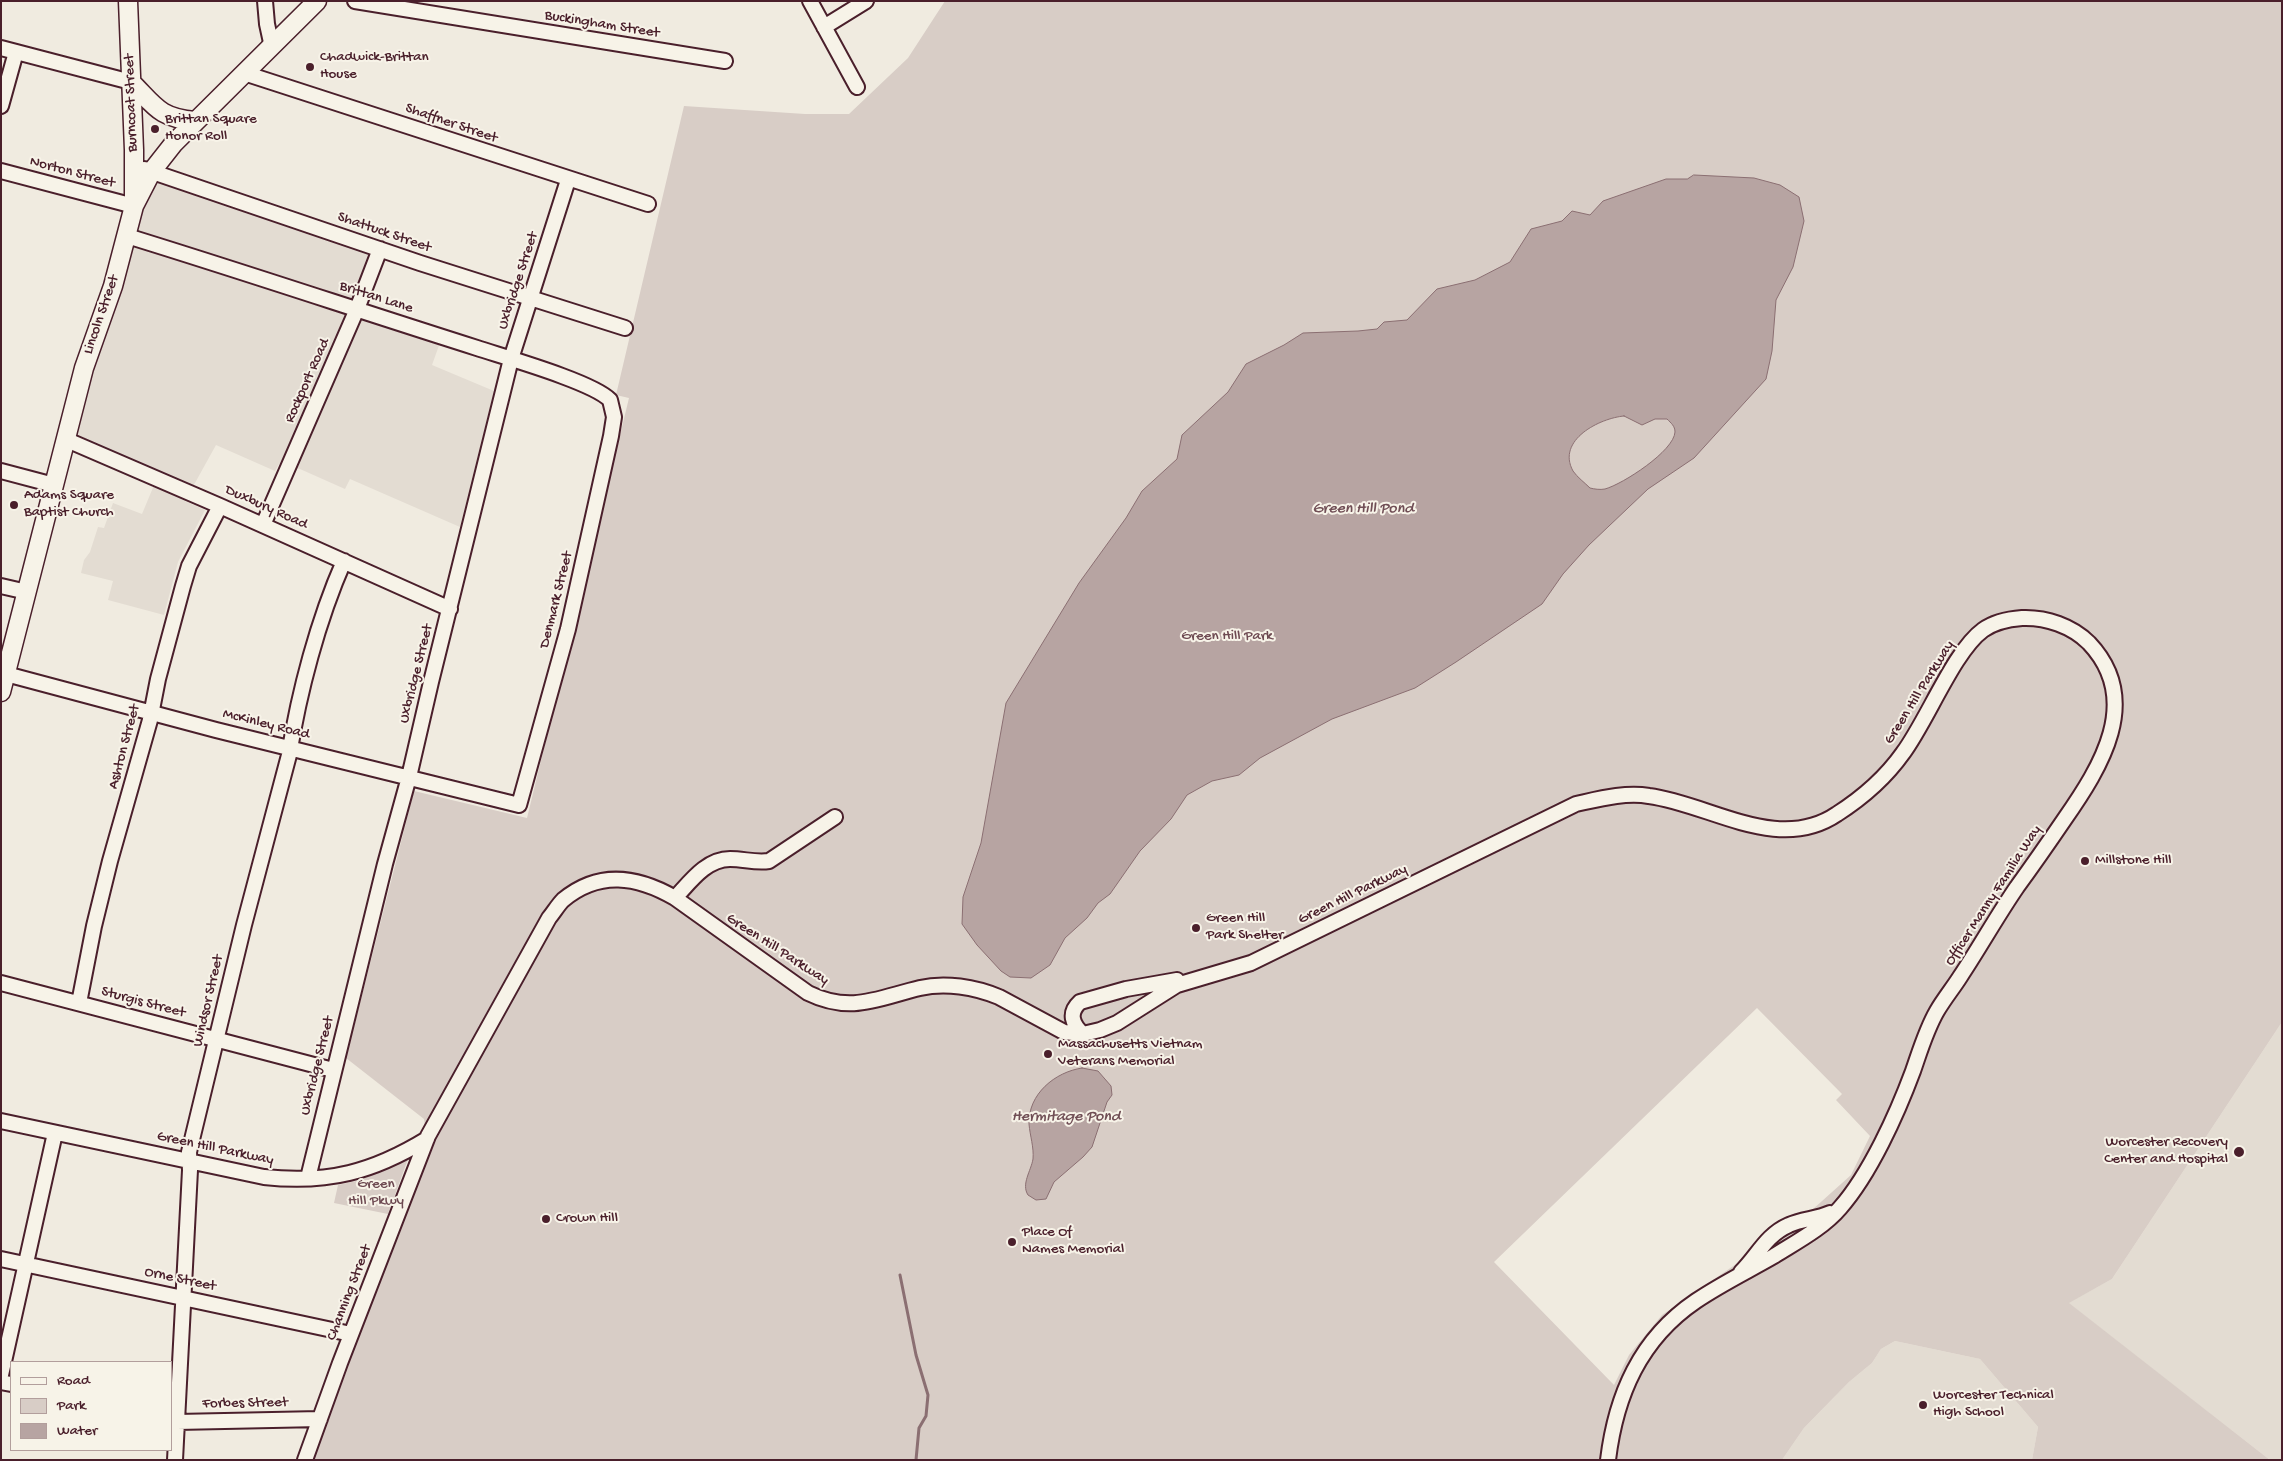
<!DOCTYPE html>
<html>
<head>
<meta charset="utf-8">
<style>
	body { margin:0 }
	#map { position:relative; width:2283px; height:1461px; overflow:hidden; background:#f0ebe0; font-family:"Gochi Hand",sans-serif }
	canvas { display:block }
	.frame { position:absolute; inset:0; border:2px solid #4a1f2b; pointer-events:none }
	.legend { position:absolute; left:10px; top:1361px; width:162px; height:90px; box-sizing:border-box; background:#f7f3e8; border:1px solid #b29e9c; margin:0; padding:6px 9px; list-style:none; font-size:15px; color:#4a1f2b }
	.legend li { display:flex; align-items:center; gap:10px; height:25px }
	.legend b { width:25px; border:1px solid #b29e9c }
</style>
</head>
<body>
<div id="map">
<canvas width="2283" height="1461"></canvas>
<div class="frame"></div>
<ul class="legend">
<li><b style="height:6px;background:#f7f3e8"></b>Road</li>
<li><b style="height:14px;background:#d8cdc6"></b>Park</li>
<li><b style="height:14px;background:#b7a4a2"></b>Water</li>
</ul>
</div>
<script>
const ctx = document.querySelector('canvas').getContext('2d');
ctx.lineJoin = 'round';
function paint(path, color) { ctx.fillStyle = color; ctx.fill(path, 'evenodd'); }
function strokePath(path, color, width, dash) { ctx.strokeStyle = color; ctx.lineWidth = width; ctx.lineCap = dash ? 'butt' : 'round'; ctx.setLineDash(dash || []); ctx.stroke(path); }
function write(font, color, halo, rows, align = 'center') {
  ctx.font = font + ' "Gochi Hand",sans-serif'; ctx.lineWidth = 4; ctx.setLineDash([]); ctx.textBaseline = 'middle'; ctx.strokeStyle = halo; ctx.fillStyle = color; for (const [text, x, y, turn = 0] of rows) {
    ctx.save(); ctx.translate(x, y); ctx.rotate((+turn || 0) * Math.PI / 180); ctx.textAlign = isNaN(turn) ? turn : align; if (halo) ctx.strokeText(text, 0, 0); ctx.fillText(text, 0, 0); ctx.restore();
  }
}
paint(new Path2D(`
	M152 171 380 249 357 309 442 337 432 365 494 391 460 527 350 479 345 489 300 469 279 464 275 471 216 445 185 501 205 510 178 562 164 615 108 600 113 581 81 573 84 560 90 552 98 527 104 528 113 503 142 514 157 478 67 440Z
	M2282 1022V1460H2270L2068 1303 2112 1279Z
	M1895 1341 1980 1359 2038 1427 2032 1460H1782L1804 1428 1849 1382 1872 1363 1881 1349Z`), '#e3dcd2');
paint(new Path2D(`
	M945 1H2282V1022L2112 1279 2069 1303 2270 1460H2032L2038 1427 1980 1359 1895 1341 1881 1349 1872 1363 1849 1382 1804 1428 1782 1460H305L427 1139 424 1119 346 1058 414 791 527 818 629 398 616 395 684 106 805 114H849L908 58ZM1757 1008 1842 1094 1836 1100 1870 1136 1851 1175 1812 1210 1794 1216 1756 1242 1742 1260 1662 1315 1629 1355 1614 1385 1494 1262Z
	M408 1159 388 1214 334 1203 338 1185 356 1181Z`), '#d8cdc6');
const water = new Path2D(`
	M1694 175 1754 178 1780 185 1799 197 1804 221 1793 267 1776 300 1772 351 1766 379 1694 458 1648 489 1589 545 1563 574 1542 604 1456 662 1415 688 1332 719 1260 758 1239 775 1212 781 1187 795 1171 819 1140 851 1110 894 1098 903 1087 918 1065 938 1050 965 1031 978 1010 977 1001 971 977 945 962 924 963 897 981 843 1006 703 1079 583 1126 518 1142 491 1177 459 1182 435 1228 392 1246 364 1284 345 1303 333 1358 331 1377 329 1384 322 1407 320 1437 289 1475 280 1510 262 1531 229 1562 221 1572 211 1590 215 1603 201 1666 179H1687ZM1624 416 1642 425 1655 419H1667C1671 423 1675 426 1675 432 1674 451 1623 484 1605 489 1600 490 1594 489 1590 488 1585 483 1577 477 1573 471 1556 440 1600 418 1624 416Z
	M1082 1068 1098 1071 1111 1086 1112 1095 1107 1102 1092 1147 1083 1157 1054 1182 1046 1199 1036 1200 1028 1195C1021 1184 1031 1171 1033 1159 1034 1147 1030 1136 1029 1124 1028 1094 1055 1072 1082 1068Z`);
paint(water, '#b7a4a2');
strokePath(water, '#8b6f72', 1);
strokePath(new Path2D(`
	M900 1275 916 1355 928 1395 926 1416 919 1428 916 1460`), '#8b6f72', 3);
const minor = new Path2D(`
	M265 1 267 24 272 47
	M355 1 725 61
	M810 1 857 87
	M824 27 866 1
	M1 48 131 82
	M244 73 648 204
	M1 106 16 52
	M144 169 420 263 625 328
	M1 171 134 206
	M67 440 220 506 450 609
	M1 471 54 485
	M263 525 357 309 380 249
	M1 586 27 592
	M6 674 216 730 519 805 568 629 611 436 614 417 610 400C593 382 504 357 477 348 360 311 244 272 127 236
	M675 898C690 882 706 859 730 859 744 859 755 863 769 861L835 817
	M1 983 333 1070
	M79 1003 94 926 110 861 150 720 158 679 183 586 189 566 220 506
	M1083 1034C1072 1024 1068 1013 1080 1002L1126 989 1177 980
	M1 1121 264 1177C328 1184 373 1172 427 1139
	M308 1178 385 864 409 777 431 682 511 359 568 180
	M1 1259 351 1334
	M1741 1272C1758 1255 1766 1235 1789 1225 1802 1219 1817 1219 1830 1213
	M1 1375 55 1133
	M1 1382 11 1384
	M171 1419 177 1422 320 1419
	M175 1460 190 1170 189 1152 244 925 289 755C299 692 318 620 344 561
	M305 1460 340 1363 428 1136 549 918C554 912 558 905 563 900 599 870 637 876 675 898L808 993C851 1014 878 998 920 988 945 982 975 987 999 997L1064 1032 1083 1034 1100 1030 1117 1023 1177 985 1251 963 1576 804C1599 799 1625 792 1649 796 1710 804 1778 854 1837 814 1862 798 1886 777 1903 753 1927 721 1954 651 1983 630 1994 622 2009 619 2022 618 2046 617 2072 626 2089 643 2143 700 2101 767 2064 820 2049 842 2033 865 2017 887 1997 916 1980 947 1960 977 1953 988 1944 999 1937 1011 1926 1030 1920 1051 1913 1071 1897 1114 1870 1174 1840 1208 1823 1228 1796 1242 1774 1256 1748 1271 1721 1284 1696 1301 1640 1339 1616 1395 1608 1460`);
const major = new Path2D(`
	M128 1 134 150V203
	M131 82C155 106 159 118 195 121
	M1 692 84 368 113 286 134 206 152 171 174 143 317 1`);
strokePath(minor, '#4a1f2b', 18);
strokePath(major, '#4a1f2b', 21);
strokePath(minor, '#f7f3e8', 14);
strokePath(major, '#f7f3e8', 18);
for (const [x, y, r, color] of [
	[310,67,5,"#4a1f2b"],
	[155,129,5,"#4a1f2b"],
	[14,505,5,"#4a1f2b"],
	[2085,861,5,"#4a1f2b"],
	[1196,928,5,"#4a1f2b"],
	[1048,1054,5,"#4a1f2b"],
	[2239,1152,6,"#4a1f2b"],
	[546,1219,5,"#4a1f2b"],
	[1012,1242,5,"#4a1f2b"],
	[1923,1405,5,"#4a1f2b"]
]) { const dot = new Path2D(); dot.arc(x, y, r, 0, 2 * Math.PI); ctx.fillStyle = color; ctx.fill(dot); strokePath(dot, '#f7f3e8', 2); }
write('15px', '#4a1f2b', '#f7f3e8', [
	["Buckingham Street",602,25,9],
	["Burncoat Street",132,103,-92],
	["Shaffner Street",451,124,19],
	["Norton Street",72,173,15],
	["Shattuck Street",384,233,19],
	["Uxbridge Street",519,281,-72],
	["Brittan Lane",376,298,18],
	["Lincoln Street",102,315,-71],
	["Rockport Road",308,381,-66],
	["Duxbury Road",266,508,24],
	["Denmark Street",557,600,-76],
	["Uxbridge Street",417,674,-76],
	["Green Hill Parkway",1920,693,-58],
	["McKinley Road",266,725,14],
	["Ashton Street",125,747,-75],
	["Green Hill Parkway",1353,895,-26],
	["Officer Manny Familia Way",1994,896,-57],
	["Green Hill Parkway",777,950,33],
	["Windsor Street",209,1001,-77],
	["Sturgis Street",143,1003,15],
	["Uxbridge Street",318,1066,-76],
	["Green Hill Parkway",215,1149,12],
	["Orne Street",180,1280,12],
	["Channing Street",350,1293,-69],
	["Forbes Street",245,1404,-1]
]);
write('15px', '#4a1f2b', '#f7f3e8', [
	["Chadwick-Brittan",320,58],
	["House",320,75],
	["Brittan Square",165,120],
	["Honor Roll",165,137],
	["Adams Square",24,496],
	["Baptist Church",24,513],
	["Millstone Hill",2095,861],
	["Green Hill",1206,919],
	["Park Shelter",1206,936],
	["Massachusetts Vietnam",1058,1045],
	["Veterans Memorial",1058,1062],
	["Worcester Recovery",2228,1143,"right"],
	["Center and Hospital",2228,1160,"right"],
	["Crown Hill",556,1219],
	["Place Of",1022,1233],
	["Names Memorial",1022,1250],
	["Worcester Technical",1933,1396],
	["High School",1933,1413]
], 'left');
write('15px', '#6e4a52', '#f7f3e8', [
	["Green Hill Park",1227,637],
	["Green",376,1185],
	["Hill Pkwy",376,1202]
]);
write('italic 16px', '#704e55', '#f7f3e8', [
	["Green Hill Pond",1363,510],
	["Hermitage Pond",1066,1118]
]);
</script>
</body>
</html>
